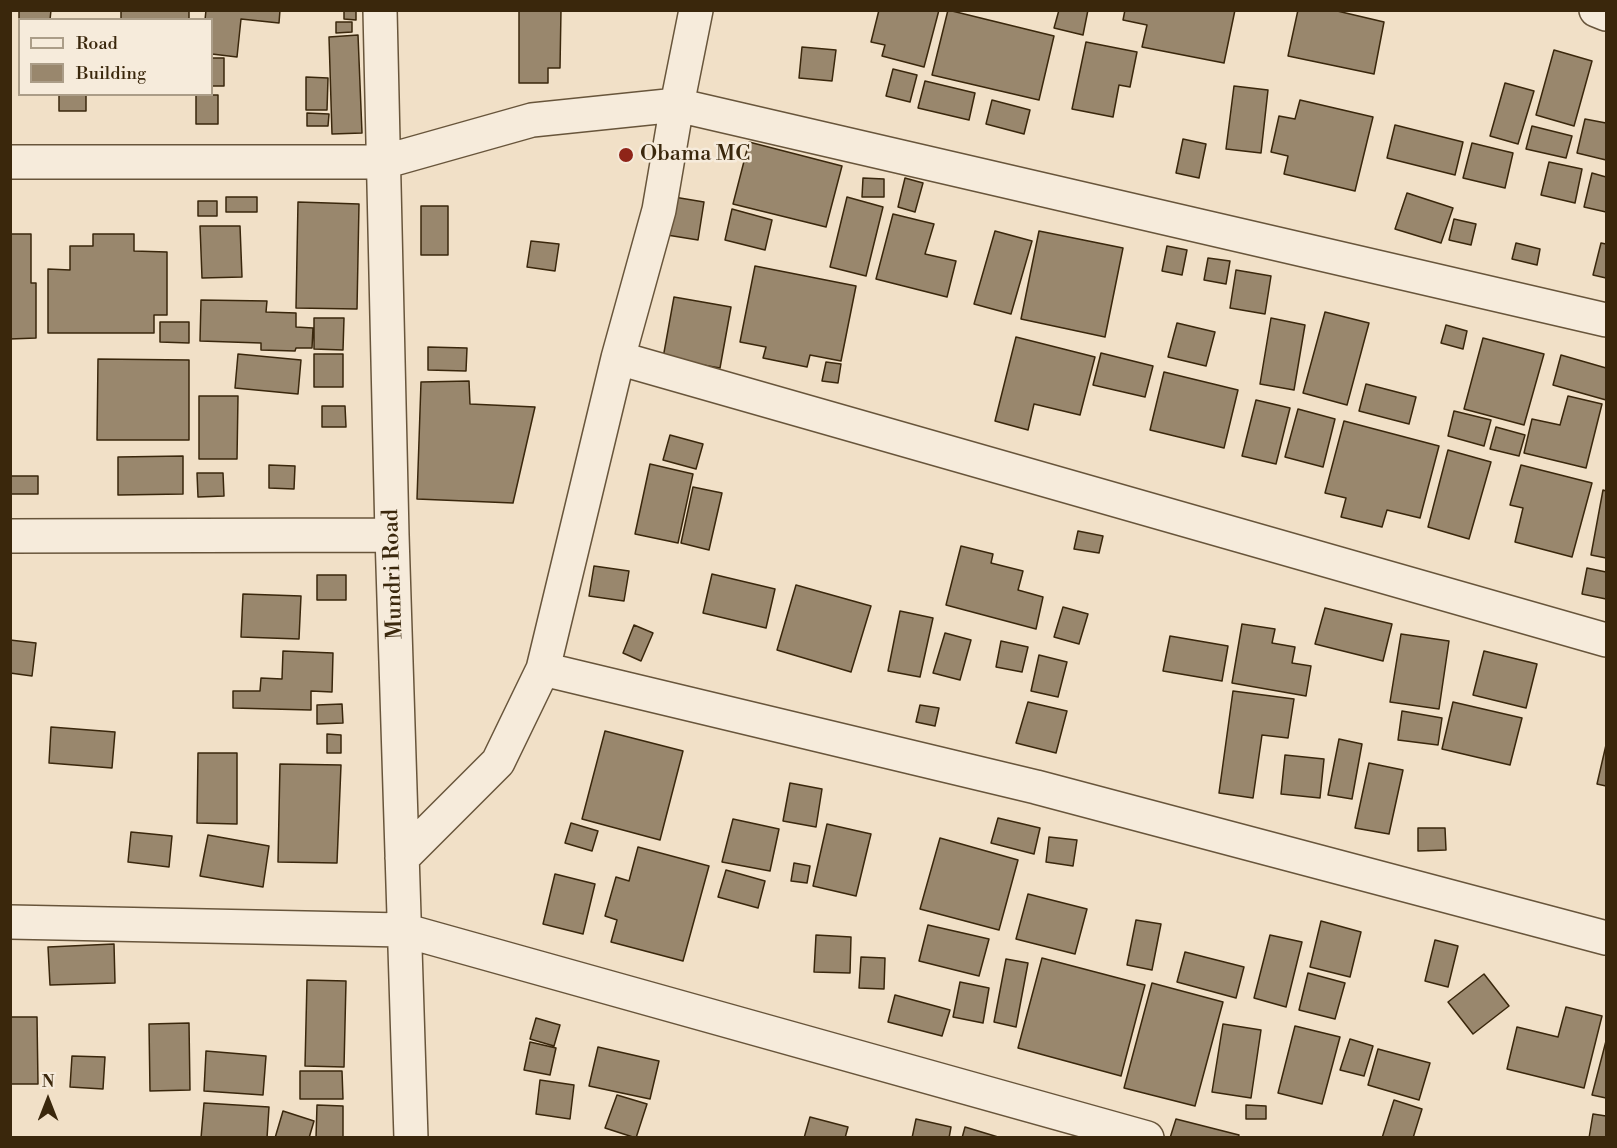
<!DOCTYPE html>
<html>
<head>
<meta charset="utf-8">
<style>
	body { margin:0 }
	#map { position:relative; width:1617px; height:1148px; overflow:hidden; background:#f1e0c7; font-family:"Libre Bodoni",serif }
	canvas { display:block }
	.frame { position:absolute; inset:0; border:12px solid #3a270c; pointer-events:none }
	.legend { position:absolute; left:18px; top:18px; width:195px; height:78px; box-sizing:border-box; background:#f6ebdb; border:2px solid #ab9d88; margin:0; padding:8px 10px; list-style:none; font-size:18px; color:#3a270c }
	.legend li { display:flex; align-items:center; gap:12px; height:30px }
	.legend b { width:30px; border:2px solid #ab9d88 }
	.north { position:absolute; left:18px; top:1070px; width:60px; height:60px; -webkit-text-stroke:4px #f6ebdb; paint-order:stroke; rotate:0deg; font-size:16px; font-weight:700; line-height:24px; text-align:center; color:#3a270c }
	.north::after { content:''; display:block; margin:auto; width:21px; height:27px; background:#3a270c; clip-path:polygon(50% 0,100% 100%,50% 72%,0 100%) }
</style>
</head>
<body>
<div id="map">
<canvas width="1617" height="1148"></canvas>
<div class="frame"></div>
<ul class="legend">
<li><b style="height:8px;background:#f6ebdb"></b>Road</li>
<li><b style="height:16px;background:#99876d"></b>Building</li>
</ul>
<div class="north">N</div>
</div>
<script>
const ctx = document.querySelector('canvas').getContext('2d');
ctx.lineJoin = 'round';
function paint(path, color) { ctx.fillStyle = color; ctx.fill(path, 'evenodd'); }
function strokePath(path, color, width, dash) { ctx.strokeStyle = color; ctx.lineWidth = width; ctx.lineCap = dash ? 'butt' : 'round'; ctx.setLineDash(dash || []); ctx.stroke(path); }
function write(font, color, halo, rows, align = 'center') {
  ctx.font = font + ' "Libre Bodoni",serif'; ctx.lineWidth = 5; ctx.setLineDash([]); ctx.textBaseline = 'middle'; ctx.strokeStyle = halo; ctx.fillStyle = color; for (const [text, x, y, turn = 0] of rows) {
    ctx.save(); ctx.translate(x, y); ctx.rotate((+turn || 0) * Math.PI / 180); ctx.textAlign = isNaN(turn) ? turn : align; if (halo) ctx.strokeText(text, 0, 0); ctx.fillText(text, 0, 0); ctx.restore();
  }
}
const building = new Path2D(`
	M19 10H51L50 20H20L19 28Z
	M121 10H189V20H121Z
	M206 10H280L279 23 241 19 237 57 212 54V20H205Z
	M344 10H356V20L344 19Z
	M519 10H561L560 68H548V83H519Z
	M879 10H939L924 67 882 56 885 45 871 42Z
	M948 10 1054 36 1039 100 932 75Z
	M1059 10H1088L1083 35 1054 28Z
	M1125 10H1235L1224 63 1142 47 1147 25 1123 20Z
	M1298 10H1333L1384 22 1374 74 1288 56Z
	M336 22H352V32L336 33Z
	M358 35 362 133 332 134 329 37Z
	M1086 42 1137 52 1130 87 1119 85 1113 117 1072 109Z
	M802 47 836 50 832 81 799 78Z
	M1554 50 1592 61 1574 126 1536 115Z
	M212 58H224V86H212Z
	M893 69 917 75 910 102 886 96Z
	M306 77 328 78 327 110H306Z
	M925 81 975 93 969 120 918 108Z
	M1505 83 1534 91 1518 144 1490 136Z
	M1234 86 1268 90 1261 153 1226 149Z
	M59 94H86V111H59Z
	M196 95H218V124H196Z
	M992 100 1030 110 1024 134 986 124Z
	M1300 100 1373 117 1355 191 1284 174 1288 156 1271 152 1279 116 1295 119Z
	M307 113 329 114 328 126H307Z
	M1585 119 1606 123V160L1577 153Z
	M1395 125 1463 142 1455 175 1387 158Z
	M1532 126 1572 136 1566 158 1526 149Z
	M1183 139 1206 144 1199 178 1176 173Z
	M749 142 842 166 826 227 733 204Z
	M1472 143 1513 153 1505 188 1463 178Z
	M1549 162 1582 169 1575 203 1541 195Z
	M1592 173 1606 177V212L1584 207Z
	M863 178 884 179V197H862Z
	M905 178 923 183 915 212 898 207Z
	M1407 193 1453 208 1441 243 1395 229Z
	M226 197H257V212H226Z
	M674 197 704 202 698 240 667 235Z
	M847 197 883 207 866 276 830 267Z
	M198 201H217V216H198Z
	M298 202 359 204 357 309 296 308Z
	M421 206H448V255H421Z
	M732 209 772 220 765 250 725 240Z
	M893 214 934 224 925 254 956 261 947 297 876 279Z
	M1454 219 1476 224 1471 245 1449 240Z
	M200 226H240L242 277 202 278Z
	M995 231 1032 241 1011 314 974 304Z
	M1039 231 1123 248 1105 337 1021 319Z
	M10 234H31V283H36V338L10 339Z
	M93 234H134V251L167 252V315H154V333H48V269L70 270V246H93Z
	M531 241 559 244 555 271 527 267Z
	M1516 243 1540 249 1537 265 1512 259Z
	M1601 243 1606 244V278L1593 275Z
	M1167 246 1187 250 1182 275 1162 271Z
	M1208 258 1230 261 1226 284 1204 280Z
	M755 266 856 286 841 361 810 355 807 367 763 358 766 347 740 342Z
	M1236 270 1271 276 1265 314 1230 308Z
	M674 297 731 307 720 368 663 358Z
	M201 300 267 301 266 312 296 313V327L313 328 312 348H296L295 351 261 350V343L200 341Z
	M1325 312 1369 323 1347 405 1303 393Z
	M314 318H344L343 350 314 349Z
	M1271 318 1305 325 1294 390 1260 384Z
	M160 322H189V343L160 342Z
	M1177 323 1215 332 1206 366 1168 357Z
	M1446 325 1467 331 1463 349 1441 343Z
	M1016 337 1095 357 1080 415 1034 404 1028 430 995 421Z
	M1483 338 1544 354 1524 425 1464 409Z
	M428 347 467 348 466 371 428 370Z
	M1101 353 1153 366 1145 397 1093 385Z
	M238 354 301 360 298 394 235 388Z
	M314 354H343V387H314Z
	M1561 355 1606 368V400L1553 385Z
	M98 359 189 360V440H97Z
	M826 362 841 364 838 383 822 381Z
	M1164 372 1238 390 1224 448 1150 430Z
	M469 381 470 404 535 407 513 503 417 499 421 382Z
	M1366 384 1416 397 1409 424 1359 411Z
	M199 396H238L237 459H199Z
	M1568 396 1602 404 1586 468 1524 453 1532 419 1560 425Z
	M1256 400 1290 408 1276 464 1242 456Z
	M322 406H345L346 427H322Z
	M1298 409 1335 419 1323 467 1285 457Z
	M1454 411 1491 420 1484 446 1448 436Z
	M1344 421 1439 446 1420 518 1387 510 1382 527 1341 517 1346 498 1325 493Z
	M1496 427 1525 435 1519 456 1490 449Z
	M670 435 703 444 696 469 663 460Z
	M1448 450 1491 462 1469 539 1428 527Z
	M183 456V494L118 495V457Z
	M650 464 693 474 678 543 635 534Z
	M269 465 295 466 294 489 269 488Z
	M1521 465 1592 483 1572 557 1515 542 1523 508 1510 505Z
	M197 473H223L224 496 198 497Z
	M10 476H38V494H10Z
	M693 487 722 493 709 550 681 543Z
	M1603 490 1606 491V558L1591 555Z
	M1078 531 1103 536 1099 553 1074 549Z
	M961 546 993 554 991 563 1023 571 1018 590 1043 597 1036 629 946 605Z
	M594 566 629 571 624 601 589 596Z
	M1587 568 1606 572V599L1582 594Z
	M712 574 775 589 766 628 703 613Z
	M317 575H346V600H317Z
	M796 585 871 606 851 672 777 650Z
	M243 594 301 596 299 639 241 637Z
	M1063 607 1088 614 1079 644 1054 637Z
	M1325 608 1392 624 1383 661 1315 644Z
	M900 611 933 618 920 677 888 671Z
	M1242 624 1275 629 1272 643 1295 647 1292 663 1311 666 1306 696 1232 683Z
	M634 625 653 633 641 661 623 653Z
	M945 633 971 640 960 680 933 673Z
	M1401 634 1449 641 1439 709 1390 702Z
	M1170 636 1228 646 1222 681 1163 671Z
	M10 640 36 643 32 676 10 673Z
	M1001 641 1028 647 1022 672 996 667Z
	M283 651 333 653 332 692 311 691V710L233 708V691H260L261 678 282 679Z
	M1484 651 1537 664 1526 708 1473 695Z
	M1039 655 1067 662 1058 697 1031 691Z
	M1233 691 1294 699 1288 738 1262 735 1253 798 1219 793Z
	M1028 702 1067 711 1056 753 1016 743Z
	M1453 702 1522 718 1510 765 1442 749Z
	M342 704 343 723 317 724V705Z
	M920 705 939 708 935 726 916 722Z
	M1402 711 1442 718 1438 745 1398 740Z
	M51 727 115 732 112 768 49 763Z
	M605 731 683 751 660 840 582 819Z
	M327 734 341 735V753H327Z
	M1339 739 1362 744 1352 799 1328 795Z
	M1606 745V786L1597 784Z
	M198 753H237V824L197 823Z
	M1285 755 1324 759 1320 798 1281 794Z
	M1369 763 1403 770 1389 834 1355 828Z
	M280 764 341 765 337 863 278 862Z
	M790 783 822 789 816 827 783 821Z
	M998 818 1040 828 1034 854 991 843Z
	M733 819 779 829 770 871 722 862Z
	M571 823 598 831 592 851 565 843Z
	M827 824 871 834 856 896 813 886Z
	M1418 828H1445L1446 850 1418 851Z
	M131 832 172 836 169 867 128 862Z
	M208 835 269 846 263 887 200 876Z
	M1049 837 1077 840 1073 866 1046 862Z
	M940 838 1018 860 999 930 920 909Z
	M638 847 709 866 683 961 611 942 617 920 605 916 616 877 629 881Z
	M794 863 810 866 807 883 791 881Z
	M726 870 765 881 758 908 718 897Z
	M555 874 595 884 583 934 543 924Z
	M1028 894 1087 909 1075 954 1016 939Z
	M1136 920 1161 924 1152 970 1127 965Z
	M1321 921 1361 932 1350 977 1310 967Z
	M928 925 989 939 979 976 919 961Z
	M816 935 851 937 850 973 814 972Z
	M1270 935 1302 942 1286 1007 1254 998Z
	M1435 940 1458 946 1448 987 1425 981Z
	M114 944 115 983 50 985 48 947Z
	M1185 952 1244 967 1236 998 1177 982Z
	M861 957 885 958 884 989 859 988Z
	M1042 958 1145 985 1121 1076 1018 1048Z
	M1006 959 1028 963 1016 1027 994 1022Z
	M1308 973 1345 983 1335 1019 1299 1010Z
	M1484 974 1509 1006 1473 1034 1448 1002Z
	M307 980 346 981 344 1067 305 1066Z
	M960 982 989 988 983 1023 953 1017Z
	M1152 983 1223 1002 1195 1106 1124 1088Z
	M895 995 950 1010 942 1036 888 1022Z
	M1566 1007 1602 1016 1584 1088 1507 1069 1517 1027 1558 1037Z
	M10 1017H37L38 1084H10Z
	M536 1018 560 1025 554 1046 530 1039Z
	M189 1023 190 1090 150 1091 149 1024Z
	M1223 1024 1261 1030 1251 1098 1212 1092Z
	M1295 1026 1340 1037 1322 1104 1278 1093Z
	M1350 1039 1373 1046 1364 1076 1340 1070Z
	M1606 1041V1098L1592 1095Z
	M530 1042 556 1048 550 1075 524 1070Z
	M598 1047 659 1061 650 1099 589 1086Z
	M1378 1049 1430 1063 1419 1100 1368 1085Z
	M206 1051 266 1056 263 1095 204 1091Z
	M72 1056 105 1057 103 1089 70 1087Z
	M300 1071H342L343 1099H300Z
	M540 1080 574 1085 570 1119 536 1114Z
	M617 1095 647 1104 636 1138 605 1128Z
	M1394 1100 1422 1109 1413 1138H1382Z
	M204 1103 269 1107 267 1138H201Z
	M317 1105 343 1106V1138H316Z
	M1246 1105 1266 1106V1119H1246Z
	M283 1111 314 1121 309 1138H275Z
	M1593 1114 1606 1116V1138H1589Z
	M810 1117 848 1127 845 1138H804Z
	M916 1119 951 1127 949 1138H912Z
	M1176 1119 1239 1135 1238 1138H1170Z
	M965 1127 998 1137 962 1138Z`);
paint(building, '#99876d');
strokePath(building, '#3a270c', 1.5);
const minor = new Path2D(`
	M380 10 392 535 411 1138
	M1596 10 1606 14
	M10 162H383L532 120 677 105 1606 320
	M618 358 1606 640
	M10 536 392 535
	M543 669 1036 787 1606 938
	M402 858 498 762 543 669 618 358 659 210 677 105 696 10
	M10 922 403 930 1147 1138`);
strokePath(minor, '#68553b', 36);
strokePath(minor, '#f6ebdb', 33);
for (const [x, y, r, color] of [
	[626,155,8,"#8f2418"]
]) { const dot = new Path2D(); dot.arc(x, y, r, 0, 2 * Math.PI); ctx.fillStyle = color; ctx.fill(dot); strokePath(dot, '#f6ebdb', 2); }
write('22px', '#3a270c', '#f6ebdb', [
	["Obama MC",640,155]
], 'left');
write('22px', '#3a270c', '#f6ebdb', [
	["Mundri Road",394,574,-92]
]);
</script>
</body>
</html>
